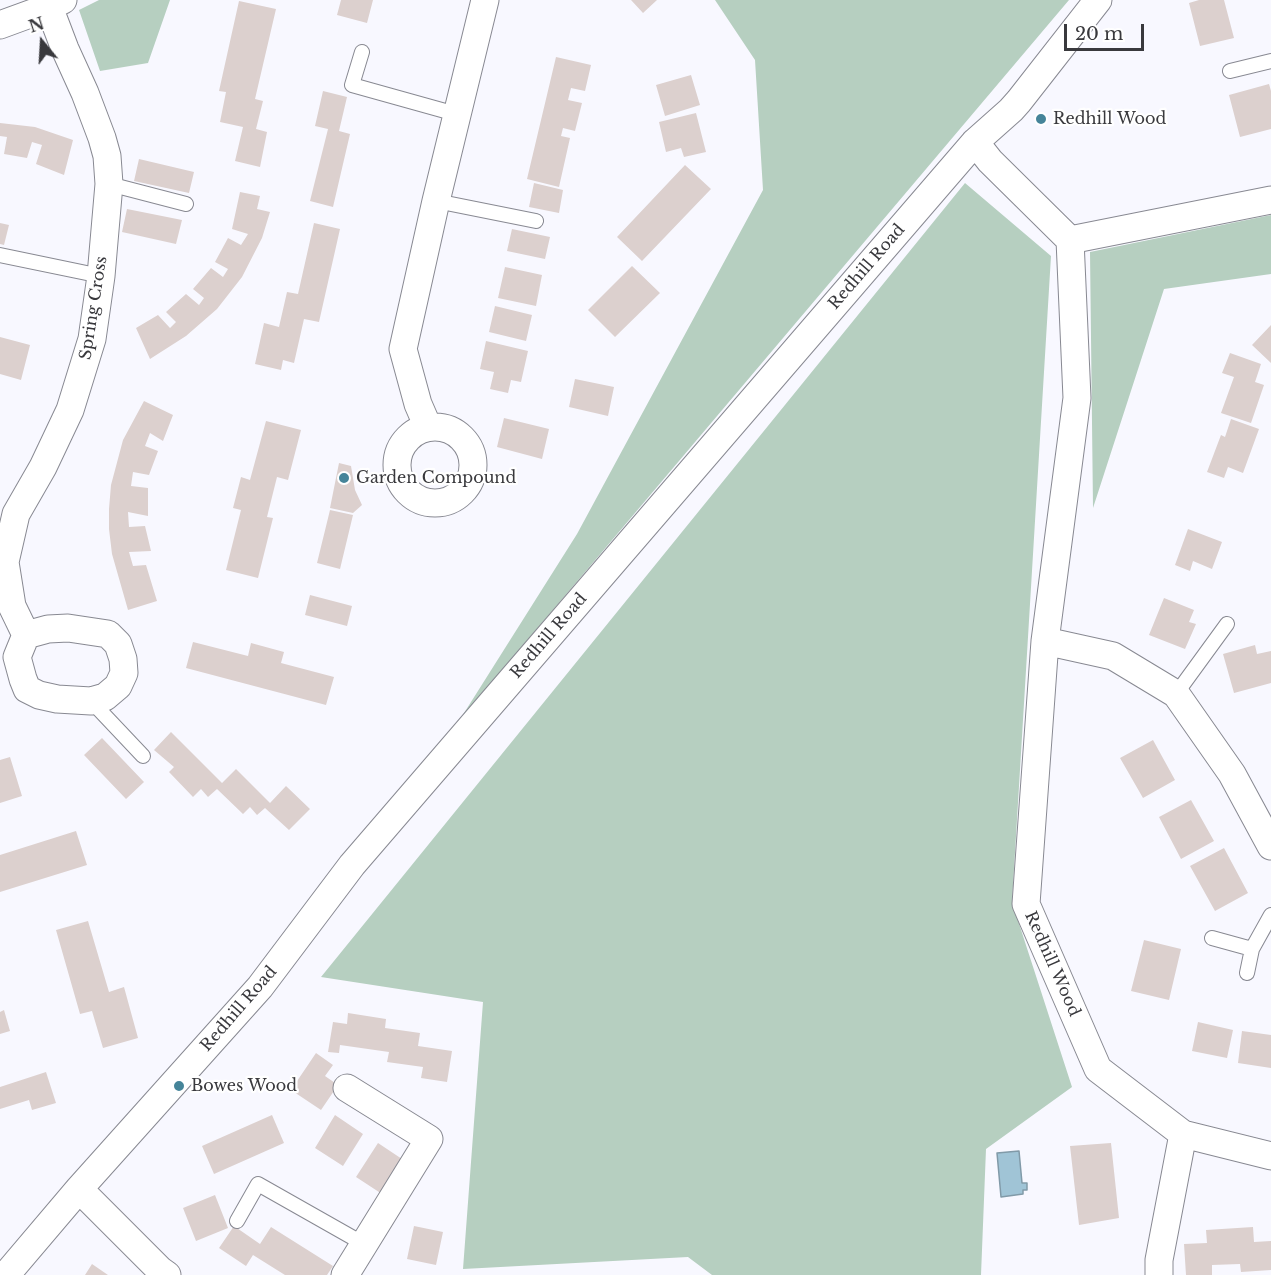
<!DOCTYPE html>
<html>
<head>
<meta charset="utf-8">
<style>
	body { margin:0 }
	#map { position:relative; width:1271px; height:1275px; overflow:hidden; background:#f8f8ff; font-family:"Libre Baskerville",serif }
	canvas { display:block }
	.north { position:absolute; left:12px; top:12px; width:60px; height:60px; -webkit-text-stroke:4px #fff; paint-order:stroke; rotate:342deg; font-size:16px; font-weight:700; line-height:24px; text-align:center; color:#39393d }
	.north::after { content:''; display:block; margin:auto; width:21px; height:27px; background:#39393d; clip-path:polygon(50% 0,100% 100%,50% 72%,0 100%) }
	.scale { position:absolute; left:1064px; top:24px; width:80px; height:27px; box-sizing:border-box; border:3px solid #39393d; border-top:0; padding-left:8px; font-size:18px; line-height:21px; white-space:nowrap; color:#39393d; -webkit-text-stroke:4px #fff; paint-order:stroke }
</style>
</head>
<body>
<div id="map">
<canvas width="1271" height="1275"></canvas>
<div class="north">N</div>
<div class="scale">20 m</div>
</div>
<script>
const ctx = document.querySelector('canvas').getContext('2d');
ctx.lineJoin = 'round';
function paint(path, color) { ctx.fillStyle = color; ctx.fill(path, 'evenodd'); }
function strokePath(path, color, width, dash) { ctx.strokeStyle = color; ctx.lineWidth = width; ctx.lineCap = dash ? 'butt' : 'round'; ctx.setLineDash(dash || []); ctx.stroke(path); }
function write(font, color, halo, rows, align = 'center') {
  ctx.font = font + ' "Libre Baskerville",serif'; ctx.lineWidth = 4.5; ctx.setLineDash([]); ctx.textBaseline = 'middle'; ctx.strokeStyle = halo; ctx.fillStyle = color; for (const [text, x, y, turn = 0] of rows) {
    ctx.save(); ctx.translate(x, y); ctx.rotate((+turn || 0) * Math.PI / 180); ctx.textAlign = isNaN(turn) ? turn : align; if (halo) ctx.strokeText(text, 0, 0); ctx.fillText(text, 0, 0); ctx.restore();
  }
}
paint(new Path2D(`
	M99 0H170L148 63 100 71 79 10Z
	M715 0H1069L459 721 577 534 763 190 755 60Z
	M965 183 1051 256 1012 902 1072 1087 986 1149 981 1275H712L688 1257 463 1269 483 1002 321 977Z
	M1271 215V274L1164 289 1093 508 1090 252Z`), '#b6cfc0');
const water = new Path2D(`
	M1019 1151 1022 1183H1027V1190H1023V1194L1001 1197 997 1153Z`);
paint(water, '#a0c4d6');
strokePath(water, '#819aa8', 1.5);
paint(new Path2D(`
	M341 0H373L367 23 337 15Z
	M631 0H657L643 13Z
	M1199 0H1224L1234 38 1200 46 1189 3Z
	M239 1 276 9 255 99 263 101 256 129 267 132 260 167 235 161 243 127 220 122 226 92 219 91Z
	M556 57 591 65 585 91 571 88 568 100 582 103 575 131 563 128 561 136 570 138 559 187 527 179Z
	M691 75 700 105 665 116 656 85Z
	M1269 84 1271 91V129L1240 137 1229 95Z
	M323 91 347 97 339 131 350 134 333 207 310 201 328 129 315 126Z
	M696 113 706 152 684 157 681 148 666 152 659 122Z
	M0 123 35 127 73 140 64 175 36 164 42 145 32 142 27 158 4 154 7 137 0 136Z
	M139 159 194 172 189 193 134 181Z
	M685 165 711 189 642 261 617 237Z
	M534 183 563 190 559 213 529 207Z
	M240 192 260 196 257 209 270 212 262 238 242 277 217 309 186 336 150 359 136 328 158 315 170 328 176 322 166 312 186 294 199 305 204 298 193 289 211 268 223 277 228 269 215 262 228 238 241 245 248 234 232 229Z
	M127 209 182 220 176 244 122 232Z
	M0 223 9 225 4 245 0 244Z
	M314 223 340 229 319 322 304 319 294 363 283 360 281 370 255 364 264 323 279 327 287 292 298 294Z
	M512 229 550 237 545 259 507 251Z
	M632 266 660 293 615 337 588 310Z
	M505 267 542 275 536 306 498 298Z
	M495 306 532 315 526 341 489 332Z
	M1271 325V363L1252 345Z
	M0 337 30 345 21 380 0 374Z
	M486 341 528 351 521 382 511 380 508 393 490 389 494 372 480 369Z
	M1230 353 1261 364 1255 382 1264 385 1251 423 1221 413 1234 377 1222 373Z
	M575 379 614 387 608 416 569 407Z
	M144 401 173 415 163 441 150 433 145 446 158 451 149 475 133 472 131 486 148 488V516L128 512 129 527 145 526 151 551 129 552 133 566 146 565 157 601 128 610 112 554 109 529V509L111 485 123 440Z
	M504 418 549 429 542 459 497 447Z
	M1231 419 1259 429 1243 473 1228 467 1224 478 1207 472 1221 435 1225 437Z
	M266 421 301 430 288 480 277 477 267 517 273 518 258 578 226 570 241 510 233 508 241 477 250 480Z
	M339 463 351 466 355 490 362 505 353 513 330 508Z
	M330 510 353 515 340 569 317 563Z
	M1188 529 1222 542 1212 569 1193 561 1190 571 1175 565Z
	M310 595 352 606 347 626 305 615Z
	M1164 598 1194 610 1189 622 1196 624 1185 649 1149 635Z
	M193 642 248 656 251 643 284 652 281 663 334 677 326 705 186 668Z
	M1255 645 1257 654 1271 651V683L1234 693 1223 654Z
	M171 732 222 783 236 769 270 803 286 786 310 809 289 830 265 808 257 815 250 807 243 814 217 789 208 797 201 789 193 797 169 772 174 767 154 750Z
	M102 738 144 782 126 799 84 755Z
	M1153 740 1175 780 1143 798 1120 758Z
	M10 757 22 796 0 803V760Z
	M1191 800 1214 841 1181 859 1159 817Z
	M76 831 87 865 0 892V855Z
	M1224 848 1248 893 1215 911 1190 866Z
	M88 921 109 992 124 987 138 1038 103 1048 92 1011 80 1014 56 930Z
	M1144 940 1181 949 1169 1000 1131 991Z
	M4 1010 10 1031 0 1034V1012Z
	M348 1013 386 1019 385 1028 420 1033 418 1046 452 1051 447 1082 421 1078 423 1067 387 1062 389 1052 340 1045 339 1053 328 1052 333 1022 347 1024Z
	M1198 1022 1233 1030 1227 1058 1192 1051Z
	M1242 1031 1271 1035V1068L1238 1063Z
	M316 1053 333 1065 325 1076 338 1085 321 1110 291 1090Z
	M46 1072 56 1103 32 1110 29 1100 0 1109V1087Z
	M272 1115 284 1143 214 1174 202 1146Z
	M335 1115 363 1134 343 1166 315 1148Z
	M378 1143 405 1161 382 1194 356 1177Z
	M1111 1143 1119 1218 1079 1225 1070 1146Z
	M215 1195 228 1228 196 1241 183 1208Z
	M234 1226 260 1244 271 1227 333 1266 327 1275H285L253 1255 246 1266 219 1248Z
	M414 1226 443 1232 436 1265 407 1259Z
	M1253 1227 1254 1242 1271 1241V1270L1241 1272 1240 1264 1212 1265V1275H1186L1184 1244 1207 1243 1206 1230Z
	M92 1264 108 1275H85Z`), '#dcd0ce');
const lane = new Path2D(`
	M362 52 352 85 456 114
	M1230 71 1271 61
	M109 184 186 204
	M436 201 536 221
	M0 255 101 276
	M1176 694 1227 624
	M91 701 143 756
	M1212 938 1252 949
	M1247 973 1252 949 1271 915
	M237 1221 258 1184 364 1244`);
const street = new Path2D(`
	M0 25 49 7 63 0
	M975 142 990 161 1070 240 1271 200
	M1070 240 1077 398 1045 641 1026 904 1098 1069 1183 1134 1271 1156
	M397 465a38 38 0 1 1 76 0a38 38 0 1 1-76 0Z
	M428 427 418 404 403 349 436 201 485 0
	M26 635 48 629 68 628 108 634 118 644 123 659 124 673 118 686 105 697 91 701 57 699 39 695 27 689 23 679 17 657 26 635 12 606 5 562 16 514 43 467 70 410 92 339 101 276 109 184 107 156 102 138 85 93 65 49 49 7
	M1045 641 1113 656 1176 694 1232 774 1271 846
	M79 1189 160 1270 167 1275
	M6 1275 79 1189 260 987 352 865 975 142 1011 110 1019 101 1098 0
	M345 1275 429 1139 347 1088
	M1159 1275V1260L1183 1134`);
strokePath(lane, '#888992', 16);
strokePath(street, '#888992', 29);
strokePath(lane, '#fff', 14);
strokePath(street, '#fff', 27);
for (const [x, y, r, color] of [
	[1041,119,6,"#458499"],
	[344,478,6,"#458499"],
	[179,1086,6,"#458499"]
]) { const dot = new Path2D(); dot.arc(x, y, r, 0, 2 * Math.PI); ctx.fillStyle = color; ctx.fill(dot); strokePath(dot, '#fff', 2); }
write('16px', '#39393d', '#fff', [
	["Redhill Wood",1053,119],
	["Garden Compound",356,478],
	["Bowes Wood",191,1086]
], 'left');
write('16px', '#39393d', '#fff', [
	["Redhill Road",867,267,-49],
	["Spring Cross",94,308,-81],
	["Redhill Road",549,636,-49],
	["Redhill Wood",1052,964,66],
	["Redhill Road",239,1009,-49]
]);
</script>
</body>
</html>
